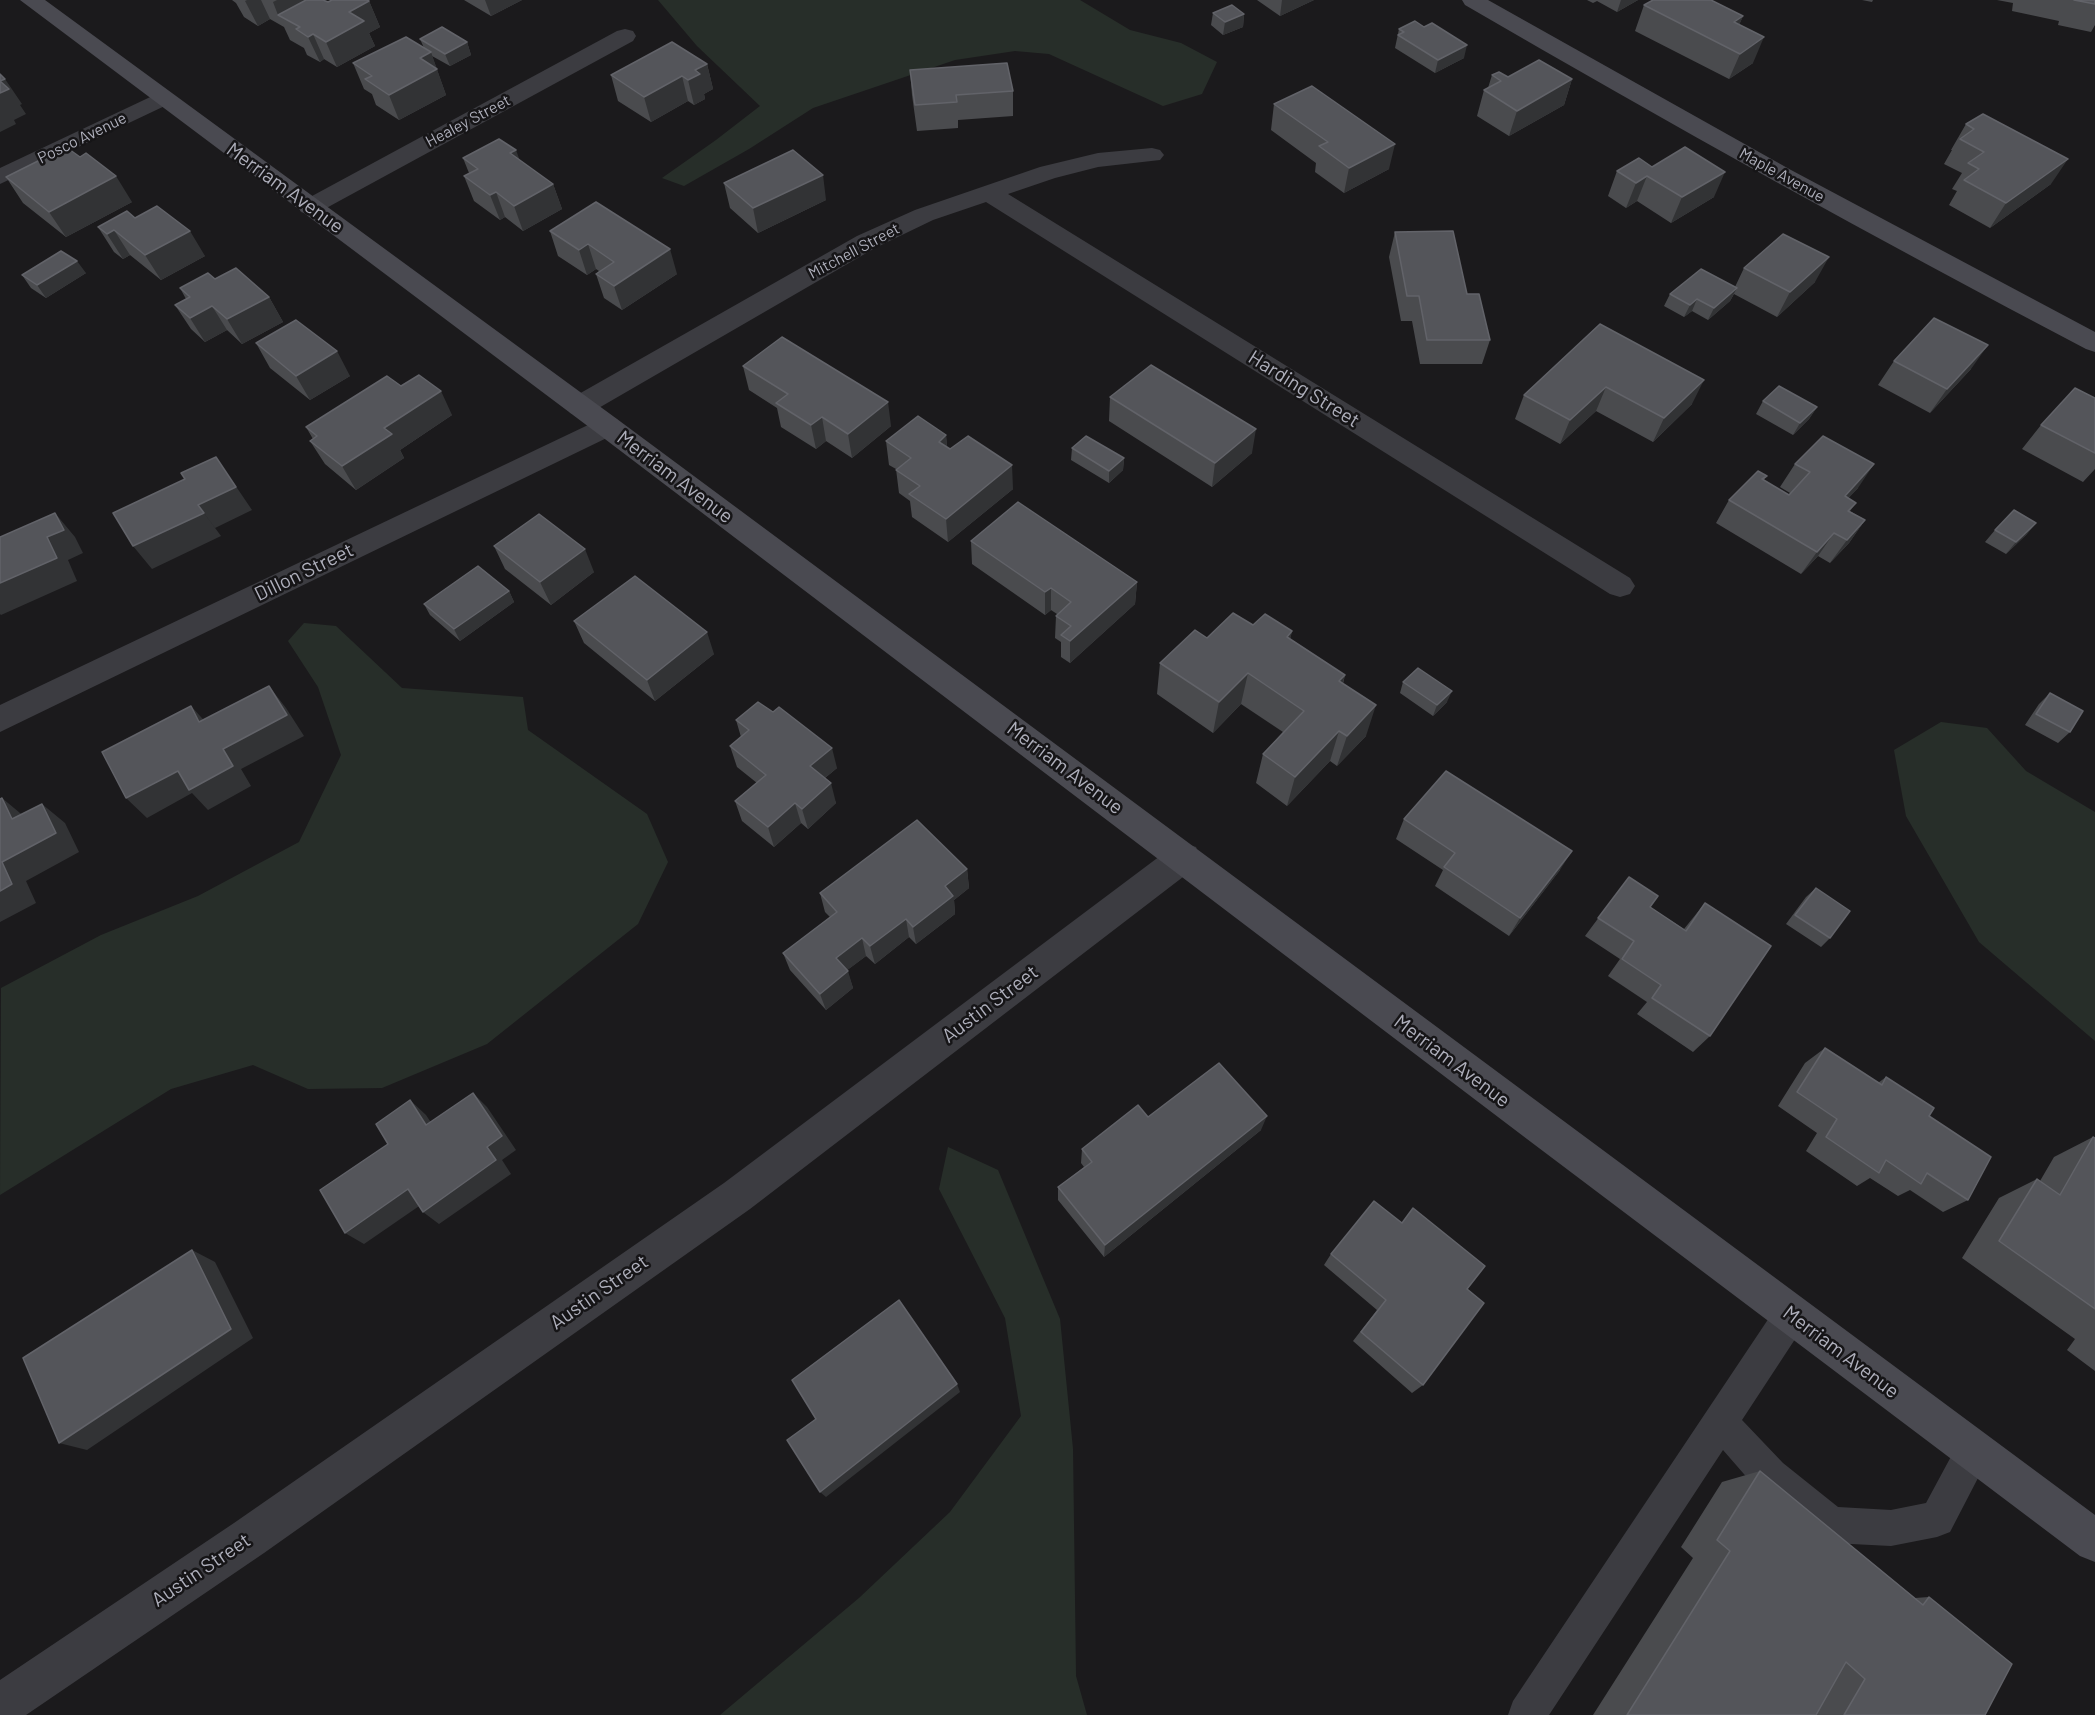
<!DOCTYPE html>
<html>
<head>
<meta charset="utf-8">
<style>
	body { margin:0 }
	canvas { display:block; background:#1b1a1c }
</style>
</head>
<body>
<canvas width="2095" height="1715"></canvas>
<script>
const ctx = document.querySelector('canvas').getContext('2d');
ctx.lineJoin = 'round';
function paint(path, color) { ctx.fillStyle = color; ctx.fill(path, 'evenodd'); }
function strokePath(path, color, width, dash) { ctx.strokeStyle = color; ctx.lineWidth = width; ctx.lineCap = dash ? 'butt' : 'round'; ctx.setLineDash(dash || []); ctx.stroke(path); }
function write(font, color, halo, rows, align = 'center') {
  ctx.font = font + ' Barlow,sans-serif'; ctx.lineWidth = 5; ctx.setLineDash([]); ctx.textBaseline = 'middle'; ctx.strokeStyle = halo; ctx.fillStyle = color; for (const [text, x, y, turn = 0] of rows) {
    ctx.save(); ctx.translate(x, y); ctx.rotate((+turn || 0) * Math.PI / 180); ctx.textAlign = isNaN(turn) ? turn : align; if (halo) ctx.strokeText(text, 0, 0); ctx.fillText(text, 0, 0); ctx.restore();
  }
}
paint(new Path2D(`
	M658 0H1080L1130 30 1181 43 1217 62 1202 94 1163 106 1049 54 1015 51 955 60 813 108 749 149 684 186 662 178 716 140 760 106 697 46Z
	M304 623 336 626 402 688 523 697 528 730 647 814 668 862 638 924 487 1044 382 1088 308 1089 253 1065 171 1089 0 1195 1 988 101 935 198 896 299 842 341 755 318 687 288 641Z
	M1941 722 1987 728 2026 771 2095 812V1041L1979 942 1906 816 1894 750Z
	M948 1147 998 1170 1060 1319 1073 1449 1076 1676 1087 1715H720L859 1598 950 1512 1021 1416 1005 1318 939 1189Z`), '#272e29');
paint(new Path2D(`
	M1791 1298 1803 1303 1808 1315 1803 1327 1742 1420 1783 1463 1838 1507 1891 1510 1926 1503 1961 1438 1974 1433 1987 1438 1992 1451 1950 1532 1937 1537 1891 1546 1832 1543 1819 1538 1757 1489 1723 1450 1549 1715H1508L1513 1701 1779 1303Z`), '#3c3c41');
paint(new Path2D(`
	M625 29 633 31 636 36 633 41 319 212 310 215 301 212 298 207 301 202 617 31Z
	M163 91 171 93 174 98 171 103 0 184V168Z
	M1152 148 1160 150 1164 155 1160 160 1098 167 1055 178 1008 194 1630 578 1635 586 1630 594 1620 597 1610 594 986 202 933 220 875 248 590 413 580 416 570 413 567 406 570 399 857 236 915 210 1040 167 1098 153Z
	M607 416 617 419 621 426 617 433 0 732V705Z
	M1184 843 1196 847 1200 857 1196 867 750 1209 264 1553 26 1715H0V1680L234 1523 724 1183 1172 847Z`), '#3c3c41');
paint(new Path2D(`
	M20 0H45L617 419 2095 1515V1562L2080 1556 1527 1139 597 433Z
	M1462 0H1488L1791 170 2095 332V352L2086 349C1876 239 1670 124 1465 5Z`), '#4a4a51');
paint(new Path2D(`
	M232 0H323L328 2 369 1 380 27 369 33 375 46 337 67 324 59 320 62 307 55 304 48 290 40 284 27 270 19 258 26 244 17 236 3Z
	M464 0H522L491 16Z
	M1257 0H1314L1280 16Z
	M1587 0H1638L1617 12 1597 1 1593 3Z
	M1862 0H1873L1872 2Z
	M1997 0H2095V25L2091 32 2058 25 2059 21 2012 11 2013 3Z
	M1644 5 1743 16 1739 25 1753 63 1729 79 1635 31Z
	M1213 13 1244 14 1243 27 1223 35 1211 25Z
	M1399 29 1464 58 1435 73 1395 48Z
	M420 39 467 42 471 55 450 66 432 56 446 95 399 120 376 105 372 94 364 89 353 63 424 48Z
	M707 64 713 89 704 94 705 99 694 105 688 101 651 122 618 101 611 75Z
	M910 70 1013 91V116L958 120V128L917 131 912 95Z
	M1492 75 1508 77 1572 79 1564 105 1509 136 1477 116 1484 90 1488 88Z
	M1274 104 1389 169 1344 193 1315 172 1316 163 1271 130Z
	M1983 114 2051 184 1990 228 1949 205 1957 191 1952 189 1962 173 1944 164 1952 150H1951L1966 124Z
	M463 158 519 160 553 184 562 209 523 231 505 217 500 220 474 201 464 176 469 173Z
	M1652 167 1714 197 1671 223 1637 201 1626 208 1608 196 1617 171Z
	M6 177 132 202 66 237 23 203Z
	M724 183 826 200 758 233 730 208Z
	M135 218 205 256 161 280 130 255 123 259 114 252 98 227Z
	M550 231 677 274 622 310 604 298 596 274 599 271 596 269 587 275 558 256Z
	M1395 232 1490 340 1482 364H1420L1412 321H1401L1389 257Z
	M1744 268 1815 282 1777 317 1734 294 1730 301 1708 320 1692 311 1684 317 1664 306 1670 294 1735 287Z
	M86 273 46 298 31 288 22 275Z
	M215 279 269 297 283 322 242 344 227 330 205 342 191 329 175 305 186 299 180 288Z
	M1600 324 1692 404 1653 442 1596 411 1560 444 1515 419 1524 395Z
	M256 343 350 376 310 400 270 368Z
	M1894 361 1971 369 1930 413 1878 385Z
	M743 366 891 426 852 458 826 441 816 449 781 427 777 408 749 390Z
	M401 386 452 415 400 450 404 458 356 490 325 464 310 441 313 439 306 427Z
	M1110 397 1252 453 1212 487 1109 421Z
	M2095 398V469L2083 482 2022 449 2041 425Z
	M1763 401 1817 407 1809 419 1793 435 1756 414Z
	M946 435 947 447 1013 489 948 542 912 517 910 501 899 493 896 469 889 465 886 441Z
	M1072 448 1124 458 1123 470 1109 483 1071 460Z
	M1795 464 1858 488 1848 498 1856 503 1850 511 1865 520 1849 543 1830 563 1818 556 1801 574 1716 523 1729 500 1767 476 1764 480 1789 495 1790 493 1780 487Z
	M2036 523 2026 535 2006 554 1985 542 1995 530Z
	M971 541 1137 582 1135 604 1070 663 1061 657V642L1055 638 1056 616 1057 614 1051 610 1045 615 972 564Z
	M494 546 594 572 551 605 505 569Z
	M509 591 514 602 460 641 430 615 424 604Z
	M574 621 714 654 655 701 584 643Z
	M1253 625 1292 631 1290 639 1345 675 1343 684 1366 736 1337 766 1330 761 1287 806 1256 783 1263 754 1283 732 1241 704 1213 733 1157 694 1160 663 1207 638Z
	M1403 682 1447 702 1433 716 1400 693Z
	M2050 693 2070 732 2058 743 2025 725 2039 704Z
	M736 720 837 768 825 778 836 803 808 829 801 823 774 847 742 821 735 801 757 783 737 767 730 746 741 737Z
	M1404 819 1560 870 1509 936 1435 886 1443 870 1396 839Z
	M967 869 969 888 954 900 955 914 916 944 909 937 875 964 866 956 847 970 853 988 826 1010 790 970 783 953 830 917 825 912 820 893Z
	M1629 877 1650 907 1684 929 1705 903 1710 1036 1693 1052 1637 1014 1647 1002 1608 976 1620 959 1585 936Z
	M1816 888 1830 938 1821 947 1786 924 1806 897Z
	M1825 1048 1878 1083 1886 1077 1929 1116 1968 1200 1943 1212 1910 1190 1898 1196 1870 1178 1857 1186 1806 1151 1817 1133 1778 1106 1805 1063Z
	M1148 1117 1261 1130 1104 1257 1058 1200V1187L1084 1167 1081 1163 1082 1149Z
	M2093 1137 2095 1138V1371L2067 1350 2075 1339 1962 1258 1999 1198 2037 1179 2040 1181 2054 1157Z
	M1331 1254 1467 1289 1423 1385 1412 1393 1353 1341 1377 1310 1324 1265Z
	M1760 1471 1915 1598 1929 1597 1985 1715H1593L1693 1558 1681 1547 1722 1482Z`), '#4a4b4e');
paint(new Path2D(`
	M247 0H261L270 19 258 26 245 1Z
	M277 0H313L278 15 273 2Z
	M485 0H522L491 16Z
	M1282 0H1314L1280 16Z
	M1621 0H1638L1617 12Z
	M369 1 380 27 369 33 375 46 337 67 326 42 349 12Z
	M1244 14 1243 27 1223 35 1225 22Z
	M1743 16 1732 41 1734 22Z
	M313 34 324 59 320 62 308 37Z
	M1764 37 1753 63 1729 79 1740 54Z
	M467 42 471 55 450 66 445 54Z
	M1467 45 1464 58 1435 73 1438 60Z
	M431 52 446 95 399 120 389 95 420 58Z
	M707 64 713 89 704 94 705 99 694 105 688 80 695 70Z
	M682 76 688 101 651 122 644 97Z
	M5 79 22 104 20 105 26 114 14 120 16 124 0 132V81Z
	M1572 79 1564 105 1509 136 1517 111Z
	M1395 144 1389 169 1344 193 1349 168Z
	M516 150 525 175 510 153Z
	M2068 159 2051 184 1990 228 2006 203Z
	M1725 172 1714 197 1671 223 1682 197Z
	M823 175 826 200 758 233 753 208Z
	M116 176 132 202 66 237 49 212Z
	M1647 176 1637 201 1626 208 1636 183Z
	M553 184 562 209 523 231 514 206Z
	M496 192 505 217 500 220 490 195Z
	M114 230 130 255 123 259 107 234Z
	M190 231 205 256 161 280 145 255Z
	M588 244 596 269 587 275 579 250Z
	M670 249 677 274 622 310 614 286Z
	M1829 257 1815 282 1777 317 1790 292Z
	M77 261 86 273 46 298 37 285Z
	M1737 288 1730 301 1708 320 1714 308Z
	M269 297 283 322 242 344 227 319Z
	M1697 299 1692 311 1684 317 1690 305Z
	M212 306 227 330 205 342 190 318Z
	M1988 345 1971 369 1930 413 1947 389Z
	M337 351 350 376 310 400 296 376Z
	M1704 380 1692 404 1653 442 1664 418Z
	M1606 387 1596 411 1560 444 1570 420Z
	M441 391 452 415 400 450 404 458 356 490 342 466 384 428Z
	M888 402 891 426 852 458 848 434Z
	M1817 407 1809 419 1793 435 1800 423Z
	M822 417 826 441 816 449 811 425Z
	M1256 429 1252 453 1212 487 1215 463Z
	M946 435 948 459 939 442Z
	M216 457 252 510 215 528 198 505Z
	M1124 458 1123 470 1109 483V471Z
	M1874 464 1858 488 1829 519 1845 496Z
	M1012 465 1013 489 948 542 946 519Z
	M55 513 75 537 83 553 68 560 77 581 1 615 0 614V583L47 537Z
	M204 513 221 536 152 569 133 546Z
	M1865 520 1849 543 1830 563 1847 540Z
	M2036 523 2026 535 2006 554 2016 542Z
	M1834 533 1818 556 1801 574 1817 552Z
	M585 549 594 572 551 605 540 582Z
	M1137 582 1135 604 1070 663V641Z
	M1051 588V610L1045 615V592Z
	M509 591 514 602 460 641 454 629Z
	M1292 631 1285 663 1287 637Z
	M707 632 714 654 655 701 647 680Z
	M1248 673 1241 704 1213 733 1219 702Z
	M1345 675 1336 706 1339 681Z
	M269 686 286 708 304 736 241 769 251 786 208 810 192 793 147 818 126 798 223 749Z
	M1452 691 1447 702 1433 716 1437 705Z
	M1376 705 1366 736 1337 766 1347 736Z
	M191 706 210 727 199 722Z
	M1339 731 1330 761 1287 806 1295 777Z
	M832 748 837 768 815 786 810 766Z
	M831 783 836 803 808 829 802 809Z
	M2 798 26 818 12 819Z
	M795 803 801 823 774 847 768 827Z
	M42 804 65 823 79 852 26 881 36 903 0 922V891L2 862Z
	M1572 851 1560 870 1509 936 1520 918Z
	M967 869 969 888 954 900 955 914 916 944 913 927 945 886Z
	M906 919 909 937 875 964 870 946Z
	M862 938 866 956 841 975 836 958Z
	M848 971 853 988 826 1010 820 994Z
	M473 1093 487 1107 516 1150 502 1160 511 1174 439 1224 423 1212 487 1147Z
	M410 1100 426 1115 442 1139 426 1125Z
	M1267 1116 1261 1130 1104 1257 1105 1245Z
	M408 1189 425 1202 364 1244 345 1233Z
	M192 1250 215 1262 253 1338 87 1450 59 1443Z
	M957 1384 960 1392 826 1497 820 1492Z`), '#323335');
const building = new Path2D(`
	M306 0H323L328 2 332 0H367L369 1 349 12 364 21 326 42 313 34 308 37 296 29 300 27 278 15Z
	M1653 0H1711L1743 16 1734 22 1764 37 1740 54 1644 5Z
	M2074 0H2095V4Z
	M1232 5 1244 14 1225 22 1213 13Z
	M1415 21 1424 27 1432 23 1467 45 1438 60 1398 35 1404 32 1399 29Z
	M442 27 467 42 445 54 420 39Z
	M406 37 431 52 420 58 437 69 389 95 365 79 372 76 353 63Z
	M672 42 707 64 695 70 700 74 688 80 682 76 644 97 611 75Z
	M1539 60 1572 79 1517 111 1484 90 1501 81 1492 75 1499 72 1508 77Z
	M1007 63 1013 91 956 95 957 102 915 105 910 70Z
	M0 74 5 79 0 81 9 89 0 93Z
	M1312 86 1395 144 1349 168 1319 146 1328 142 1274 104Z
	M1983 114 2068 159 2006 203 1964 180 1979 169 1968 163 1984 152 1960 139 1974 129 1966 124Z
	M499 139 516 150 510 153 553 184 514 206 496 192 490 195 464 176 478 169 463 158Z
	M66 147 80 157 86 153 116 176 49 212 6 177Z
	M1685 147 1725 172 1682 197 1647 176 1636 183 1617 171 1639 158 1652 167Z
	M793 150 823 175 753 208 724 183Z
	M596 202 670 249 614 286 596 274 614 262 588 244 579 250 550 231Z
	M157 206 190 231 145 255 114 230 107 234 98 227 127 211 135 218Z
	M1453 231 1467 294H1479L1490 340H1427L1419 296H1407L1395 232Z
	M1783 234 1829 257 1790 292 1744 268Z
	M61 251 77 261 37 285 22 275Z
	M236 268 269 297 227 319 212 306 190 318 175 305 190 297 180 288 208 273 215 279Z
	M1701 269 1737 288 1714 308 1697 299 1690 305 1670 294Z
	M1934 318 1988 345 1947 389 1894 361Z
	M296 320 337 351 296 376 256 343Z
	M1600 324 1704 380 1664 418 1606 387 1570 420 1524 395Z
	M782 337 888 402 848 434 822 417 811 425 776 403 788 394 743 366Z
	M1151 365 1256 429 1215 463 1110 397Z
	M419 375 441 391 384 428 392 434 342 466 310 441 317 436 306 427 387 376 401 386Z
	M1779 386 1817 407 1800 423 1763 401Z
	M2075 388 2095 398V453L2041 425Z
	M918 416 946 435 939 442 950 449 968 436 1012 465 946 519 909 494 920 486 896 470 911 458 886 441Z
	M1086 436 1124 458 1109 471 1072 448Z
	M1823 436 1874 464 1845 496 1856 503 1848 511 1865 520 1847 540 1834 533 1817 552 1729 500 1758 471 1767 476 1762 479 1789 495 1810 472 1795 464Z
	M216 457 236 487 198 505 204 513 133 546 113 513 185 479 181 473Z
	M1018 502 1137 582 1070 641 1061 635 1071 626 1056 616 1071 602 1051 588 1045 592 971 541Z
	M2014 510 2036 523 2016 542 1995 530Z
	M55 513 64 530 47 537 57 558 0 583V537Z
	M539 514 585 549 540 582 494 546Z
	M478 566 509 591 454 629 424 604Z
	M635 576 707 632 647 680 574 621Z
	M1233 613 1253 625 1265 614 1292 631 1287 637 1345 675 1339 681 1376 705 1347 736 1339 731 1295 777 1263 754 1304 711 1248 673 1219 702 1160 663 1195 630 1207 638Z
	M1418 668 1452 691 1437 705 1403 682Z
	M269 686 287 715 223 749 233 766 189 790 178 771 126 798 102 752 191 706 199 722Z
	M2050 693 2083 711 2070 732 2036 714Z
	M758 702 773 712 779 707 832 748 810 766 831 783 802 809 795 803 768 827 735 801 766 775 730 746 749 730 736 720Z
	M1446 771 1572 851 1520 918 1444 867 1455 853 1404 819Z
	M2 798 12 819 42 804 56 833 2 862 12 884 0 891V799Z
	M917 820 967 869 945 886 953 896 913 927 906 919 870 946 862 938 836 958 848 971 820 994 783 953 837 912 820 893Z
	M1629 877 1658 896 1650 907 1686 931 1705 903 1771 946 1710 1036 1652 998 1661 985 1622 959 1634 941 1598 918Z
	M1816 888 1850 911 1830 938 1795 915Z
	M1825 1048 1882 1085 1886 1077 1934 1108 1929 1116 1991 1157 1968 1200 1927 1173 1921 1184 1886 1160 1879 1173 1826 1137 1837 1119 1797 1092Z
	M1219 1063 1267 1116 1105 1245 1058 1187 1092 1162 1082 1149 1138 1105 1148 1117Z
	M473 1093 502 1136 487 1147 496 1160 423 1212 408 1189 345 1233 320 1190 388 1144 376 1124 410 1100 426 1125Z
	M2093 1137 2095 1138V1309L1999 1241 2037 1179 2060 1195Z
	M1374 1201 1402 1223 1413 1208 1485 1266 1467 1289 1484 1303 1423 1385 1361 1332 1386 1300 1331 1254Z
	M192 1250 231 1329 59 1443 23 1358Z
	M899 1300 957 1384 820 1492 787 1440 816 1419 792 1380Z
	M1760 1471 1923 1605 1929 1597 2012 1664 1985 1715H1844L1865 1679 1846 1662 1816 1715H1627L1730 1551 1717 1540Z`);
paint(building, '#54555a');
strokePath(building, '#626369', 1.5);
write('16px', '#aeafbb', '#161517', [
	["Healey Street",468,121,-28],
	["Posco Avenue",82,138,-26],
	["Maple Avenue",1782,175,29],
	["Mitchell Street",854,251,-28]
]);
write('20px', '#aeafbb', '#161517', [
	["Merriam Avenue",285,188,36],
	["Harding Street",1304,389,32],
	["Merriam Avenue",675,477,37],
	["Dillon Street",304,572,-26],
	["Merriam Avenue",1065,768,37],
	["Austin Street",990,1004,-37],
	["Merriam Avenue",1452,1061,37],
	["Austin Street",599,1292,-35],
	["Merriam Avenue",1841,1352,37],
	["Austin Street",201,1570,-34]
]);
</script>
</body>
</html>
